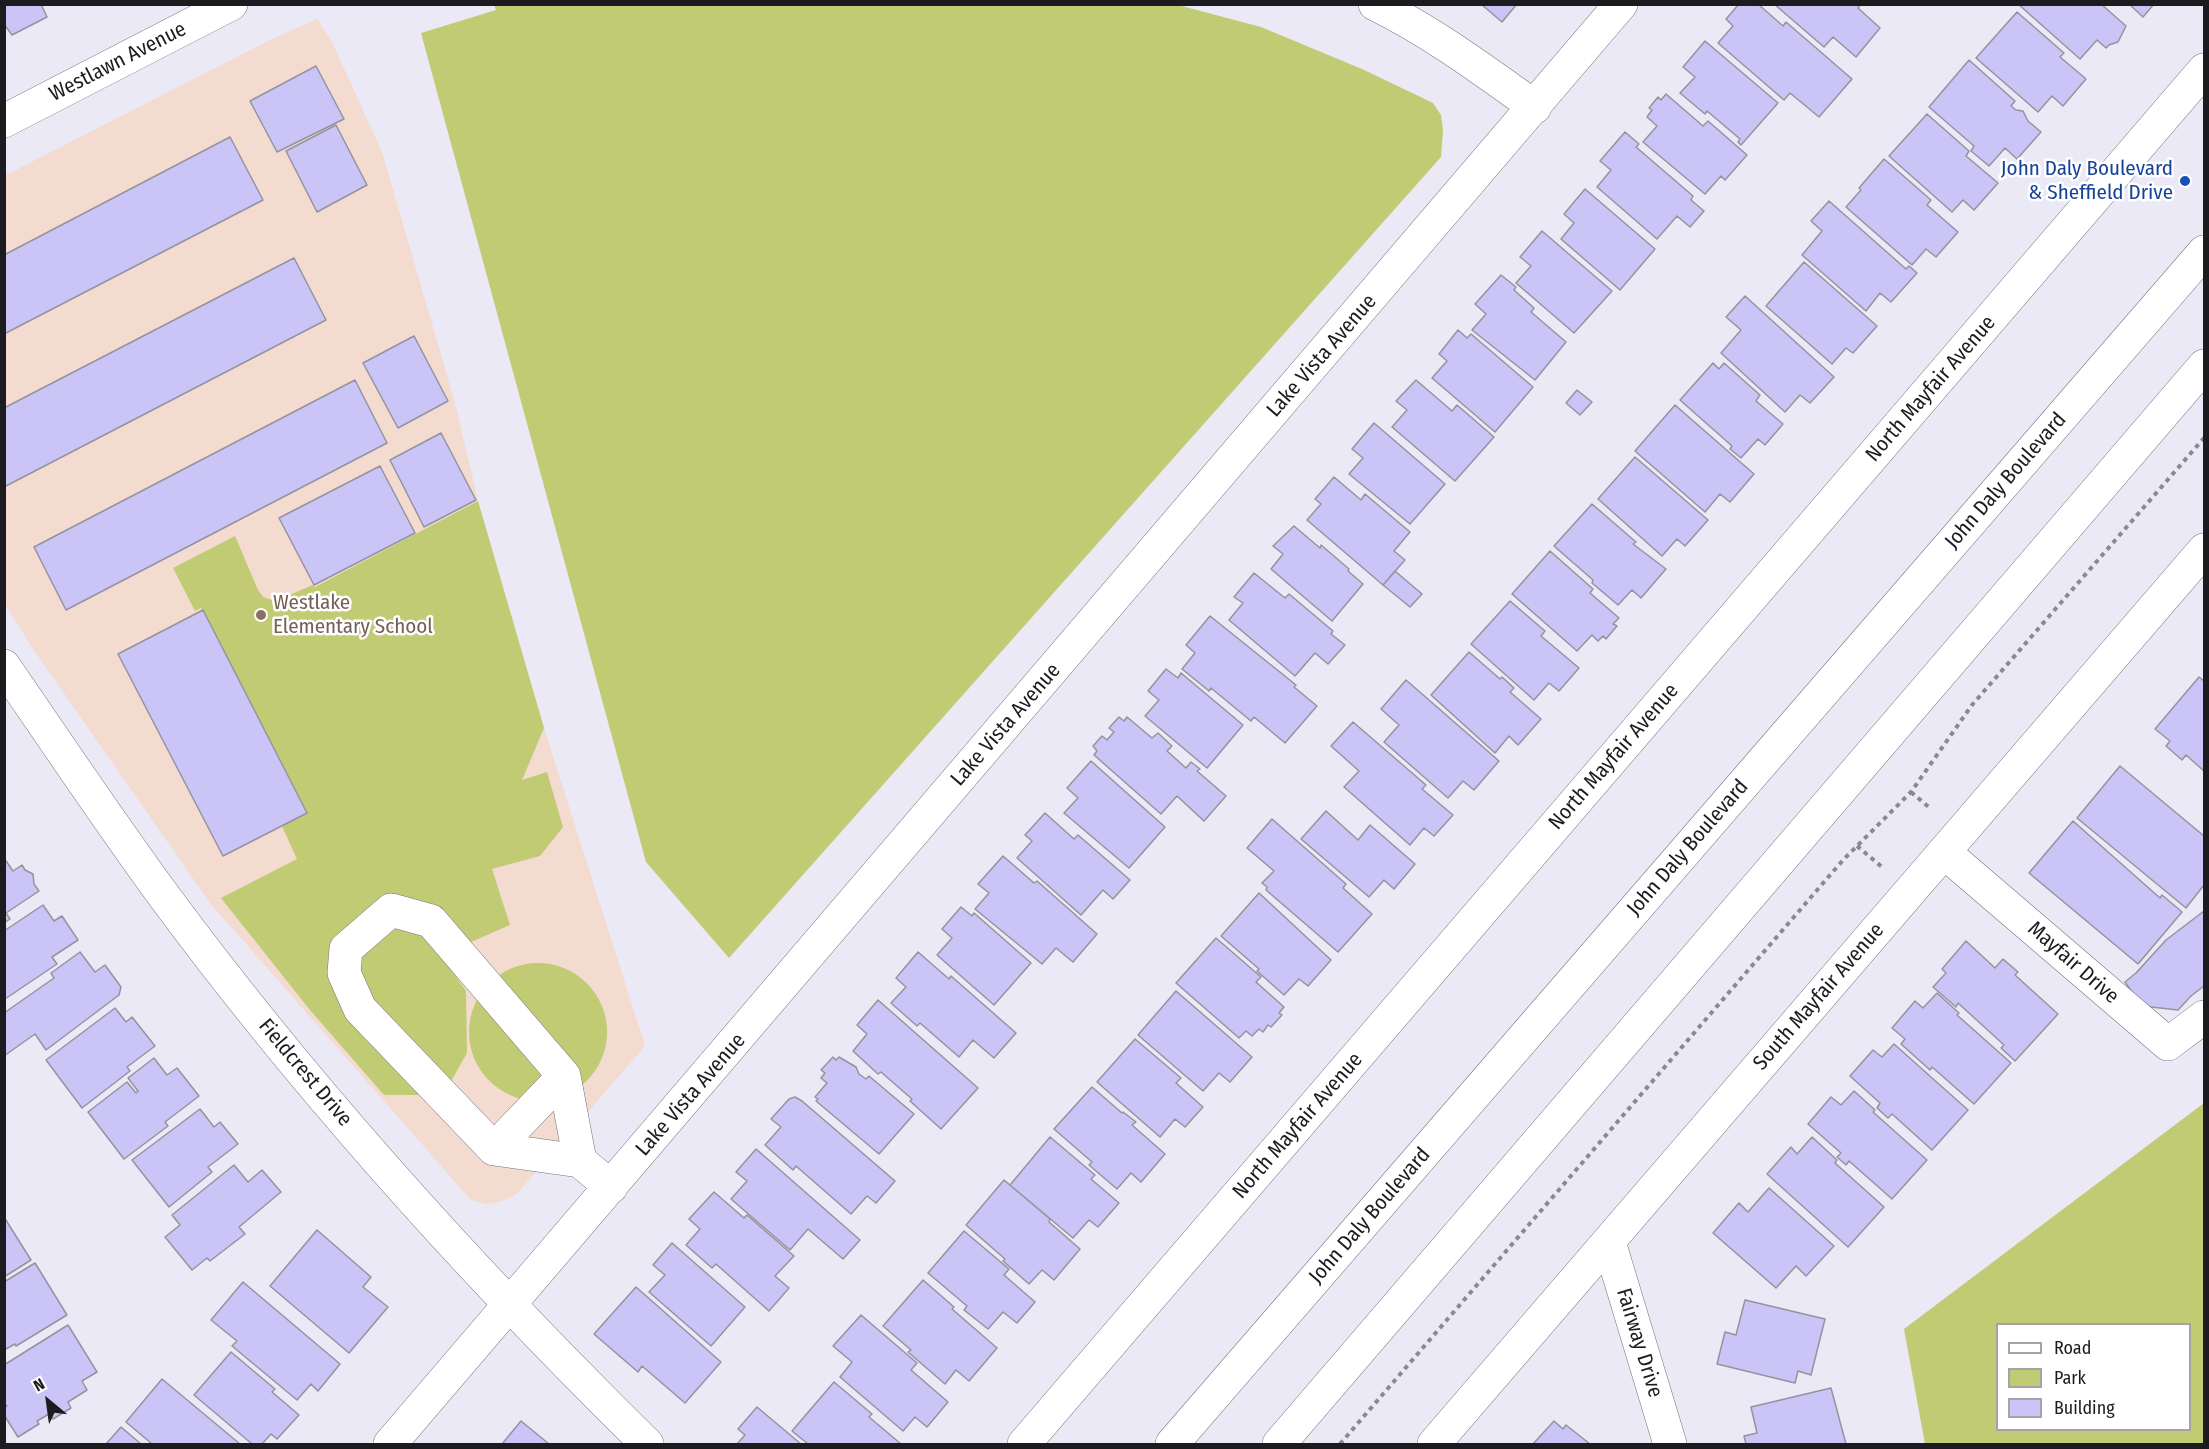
<!DOCTYPE html>
<html>
<head>
<meta charset="utf-8">
<style>
	body { margin:0 }
	#map { position:relative; width:2209px; height:1449px; overflow:hidden; background:#eae9f5; font-family:"Fira Sans Condensed",sans-serif }
	canvas { display:block }
	.frame { position:absolute; inset:0; border:6px solid #1c1c20; pointer-events:none }
	.legend { position:absolute; left:1996px; top:1323px; width:195px; height:108px; box-sizing:border-box; background:#fff; border:2px solid #a4a4a6; margin:0; padding:8px 10px; list-style:none; font-size:18px; color:#1c1c20 }
	.legend li { display:flex; align-items:center; gap:12px; height:30px }
	.legend b { width:30px; border:2px solid #a4a4a6 }
	.north { position:absolute; left:18px; top:1371px; width:60px; height:60px; -webkit-text-stroke:4px #fff; paint-order:stroke; rotate:331deg; font-size:16px; font-weight:700; line-height:24px; text-align:center; color:#1c1c20 }
	.north::after { content:''; display:block; margin:auto; width:21px; height:27px; background:#1c1c20; clip-path:polygon(50% 0,100% 100%,50% 72%,0 100%) }
</style>
</head>
<body>
<div id="map">
<canvas width="2209" height="1449"></canvas>
<div class="frame"></div>
<ul class="legend">
<li><b style="height:8px;background:#fff"></b>Road</li>
<li><b style="height:16px;background:#c0cb74"></b>Park</li>
<li><b style="height:16px;background:#cac4f7"></b>Building</li>
</ul>
<div class="north">N</div>
</div>
<script>
const ctx = document.querySelector('canvas').getContext('2d');
ctx.lineJoin = 'round';
function paint(path, color) { ctx.fillStyle = color; ctx.fill(path, 'evenodd'); }
function strokePath(path, color, width, dash) { ctx.strokeStyle = color; ctx.lineWidth = width; ctx.lineCap = dash ? 'butt' : 'round'; ctx.setLineDash(dash || []); ctx.stroke(path); }
function write(font, color, halo, rows, align = 'center') {
  ctx.font = font + ' "Fira Sans Condensed",sans-serif'; ctx.lineWidth = 5; ctx.setLineDash([]); ctx.textBaseline = 'middle'; ctx.strokeStyle = halo; ctx.fillStyle = color; for (const [text, x, y, turn = 0] of rows) {
    ctx.save(); ctx.translate(x, y); ctx.rotate((+turn || 0) * Math.PI / 180); ctx.textAlign = isNaN(turn) ? turn : align; if (halo) ctx.strokeText(text, 0, 0); ctx.fillText(text, 0, 0); ctx.restore();
  }
}
paint(new Path2D(`
	M317 19 331 40 382 152 455 403 478 501 544 728 645 1046 517 1194 499 1202 486 1204 471 1200 210 903 31 646 5 604 4 176 272 39Z`), '#f3dbd0');
paint(new Path2D(`
	M494 5H1178L1261 27 1362 69 1433 103 1441 115 1443 130 1441 157 729 958 646 862 421 33 496 10Z
	M478 501 544 728 522 780 547 772 563 827 540 856 492 869 510 925 441 955 466 991 467 1053 443 1095H384L310 1010 221 898 297 859 281 824 306 810 201 608 195 611 173 568 235 536 258 590 263 597 275 601 313 585 315 587Z
	M469 1032a69 69 0 1 1 138 0a69 69 0 1 1-138 0Z
	M2204 1103V1444H1925L1904 1329ZM2190 1324V1430H1998V1324Z`), '#c0cb74');
const building = new Path2D(`
	M4 4H41L47 17 12 35 4 24Z
	M1481 4H1517L1502 22Z
	M1739 4H1758L1783 26 1786 22 1852 79 1819 117 1790 93 1784 100 1718 43 1733 26 1726 19Z
	M1774 4H1861L1858 8 1880 28 1856 57 1833 37 1824 47Z
	M2018 4H2101L2126 26 2118 42 2109 45 2106 48 2097 40 2080 59Z
	M2129 4H2154L2143 17Z
	M2017 12 2064 53 2060 57 2086 79 2063 106 2052 96 2038 112 1976 58Z
	M1705 41 1778 103 1741 145 1738 142 1740 139 1707 111 1705 114 1680 93 1695 77 1683 67Z
	M1969 60 2015 101 2011 106 2016 110 2023 111 2028 121 2041 132 2017 159 2005 148 1989 166 1971 151 1974 146 1929 107Z
	M316 66 344 119 277 152 250 101Z
	M1666 94 1703 126 1708 121 1747 155 1725 180 1721 176 1705 194 1643 142 1657 126 1647 117 1652 110 1649 108 1658 97 1661 100Z
	M1927 114 1969 151 1966 156 1998 183 1974 210 1963 200 1952 212 1889 156Z
	M336 125 367 185 317 212 286 151Z
	M1625 132 1639 144 1636 147 1693 196 1691 200 1704 211 1690 227 1677 216 1657 239 1597 187 1611 170 1600 161Z
	M230 137 263 200 4 334V255Z
	M1884 159 1931 200 1927 205 1958 232 1936 257 1926 249 1912 265 1846 207 1861 190 1859 188Z
	M1585 189 1655 249 1620 290 1561 239 1574 223 1564 214Z
	M1829 201 1906 269 1909 266 1917 273 1891 302 1880 293 1866 311 1802 255 1822 231 1811 221Z
	M1542 231 1612 291 1574 333 1516 283 1531 266 1520 257Z
	M294 258 326 320 4 487V408Z
	M1804 262 1877 326 1853 353 1846 348 1832 364 1766 306Z
	M1501 275 1516 287 1514 290 1534 308 1531 312 1566 342 1535 380 1472 330 1486 314 1475 304Z
	M1745 296 1834 377 1810 403 1800 395 1785 412 1721 353 1741 330 1726 317Z
	M1458 330 1467 338 1471 334 1533 387 1495 432 1432 378 1447 361 1439 354Z
	M414 336 448 401 398 428 363 363Z
	M1713 363 1719 369 1724 363 1760 395 1756 401 1783 424 1765 445 1758 439 1741 458 1730 449 1732 446 1680 400Z
	M355 380 387 443 66 610 34 547Z
	M1416 380 1452 411 1457 405 1494 437 1455 481 1392 427 1407 410 1396 401Z
	M1577 390 1592 402 1580 415 1566 403Z
	M1675 405 1754 474 1730 502 1720 494 1705 512 1635 451Z
	M1374 423 1445 484 1410 524 1349 474 1363 458 1352 449Z
	M441 433 476 500 424 527 390 460Z
	M1635 457 1708 520 1685 546 1677 539 1662 556 1598 499Z
	M380 466 415 533 314 585 279 518Z
	M1334 477 1361 500 1365 494 1410 532 1394 551 1405 560 1383 585 1307 520 1321 504 1315 499Z
	M1592 504 1636 542 1633 544 1666 569 1641 598 1632 590 1618 605 1592 583 1593 580 1554 546Z
	M1294 526 1320 548 1321 545 1349 569 1348 571 1363 584 1332 621 1271 569 1283 554 1273 546Z
	M1550 551 1593 589 1590 593 1619 618 1613 624 1617 626 1606 639 1603 636 1598 641 1592 635 1577 651 1512 594Z
	M1395 571 1422 594 1410 607 1383 585Z
	M1254 573 1285 598 1289 594 1333 631 1331 634 1345 645 1328 664 1315 653 1295 676 1229 620 1243 603 1234 597Z
	M1510 601 1545 631 1541 636 1579 668 1559 691 1549 683 1534 700 1471 644Z
	M203 610 307 813 223 856 118 654Z
	M1210 616 1296 685 1294 687 1317 706 1285 743 1254 717 1251 721 1211 688 1209 691 1182 669 1195 653 1186 645Z
	M1469 652 1500 679 1502 677 1514 688 1510 692 1541 719 1518 745 1509 736 1495 753 1431 695Z
	M1166 669 1178 678 1181 673 1243 725 1207 768 1145 716 1159 700 1148 691Z
	M2199 677 2204 681V771L2186 755 2182 760 2166 746 2170 741 2155 729Z
	M1406 680 1499 761 1474 790 1463 781 1448 798 1384 742 1399 725 1381 709Z
	M1119 717 1124 721 1127 717 1152 738 1158 733 1172 746 1167 751 1186 768 1191 762 1200 769 1197 771 1226 796 1204 821 1177 796 1161 814 1094 755 1097 751 1093 746 1102 736 1107 740 1114 732 1109 728Z
	M1353 722 1426 785 1422 789 1453 815 1434 836 1424 828 1410 845 1344 787 1359 771 1331 746Z
	M1091 761 1165 827 1129 868 1064 813 1078 798 1067 788Z
	M2120 766 2204 836V885L2186 908 2077 818Z
	M1326 811 1358 840 1370 825 1415 864 1394 889 1384 880 1369 897 1301 839Z
	M1045 813 1074 839 1078 835 1130 880 1113 899 1103 890 1081 915 1017 858 1032 841 1025 835Z
	M1272 819 1346 884 1343 888 1372 914 1338 952 1266 890 1267 887 1262 883 1274 871 1247 848Z
	M2073 821 2160 898 2162 895 2182 912 2138 964 2029 873Z
	M1003 856 1034 883 1037 881 1097 934 1073 962 1056 948 1042 964 975 909 989 893 978 884Z
	M4 858 13 871 22 865 25 870 33 874 34 884 39 891 6 913 10 919 4 923Z
	M1259 893 1331 960 1308 986 1299 979 1284 995 1257 971 1259 969 1221 936Z
	M43 905 54 921 62 916 78 940 52 957 57 964 5 999 4 931Z
	M961 907 972 916 974 913 1031 963 994 1005 937 955 952 938 942 929Z
	M2204 911V986L2191 996 2178 1010 2142 1006 2125 982 2136 973 2166 940Z
	M1216 938 1261 977 1256 982 1284 1007 1279 1013 1282 1015 1271 1027 1268 1025 1263 1032 1259 1029 1252 1036 1246 1031 1239 1038 1176 983Z
	M1966 941 1995 968 2003 959 2018 972 2015 975 2058 1014 2015 1061 2001 1048 2004 1045 1958 1003 1956 1007 1933 987 1946 973 1942 969Z
	M80 952 95 972 105 965 121 987 119 995 46 1050 35 1034 4 1056V1013L54 978 51 973Z
	M918 952 949 979 951 976 1016 1033 994 1058 973 1040 959 1057 920 1023 917 1026 891 1003 906 987 896 978Z
	M1176 991 1252 1057 1230 1082 1219 1073 1203 1091 1138 1035Z
	M1937 993 1959 1013 1957 1015 2011 1063 1974 1104 1932 1067 1930 1070 1901 1044 1905 1039 1892 1028 1915 1001 1923 1008Z
	M878 1000 978 1088 941 1129 910 1101 912 1099 881 1072 878 1074 853 1051 867 1034 857 1025Z
	M115 1008 126 1022 132 1017 155 1046 127 1067 130 1071 82 1108 46 1060Z
	M1135 1039 1181 1078 1176 1083 1203 1107 1185 1127 1175 1119 1160 1137 1097 1082Z
	M1894 1044 1968 1110 1932 1150 1892 1114 1888 1118 1877 1108 1880 1103 1850 1076 1873 1050 1882 1057Z
	M833 1057 836 1060 839 1057 856 1067 859 1074 866 1079 869 1076 914 1114 879 1154 816 1101 818 1099 815 1097 827 1083 821 1078 825 1073 821 1070Z
	M154 1058 167 1075 177 1068 199 1096 165 1122 168 1126 124 1159 88 1112 127 1082 136 1093 138 1091 128 1078Z
	M1092 1087 1122 1113 1123 1112 1136 1122 1132 1125 1165 1154 1141 1182 1131 1173 1117 1189 1089 1165 1092 1162 1054 1129Z
	M1854 1091 1875 1110 1873 1112 1927 1160 1892 1199 1849 1161 1846 1165 1837 1157 1841 1153 1808 1124 1831 1097 1841 1105Z
	M795 1097 802 1101 895 1181 876 1203 867 1196 851 1214 796 1166 793 1170 765 1145 781 1127 771 1119 789 1099Z
	M200 1109 214 1127 220 1122 238 1144 208 1167 212 1172 169 1207 132 1160Z
	M1050 1137 1095 1175 1091 1179 1119 1203 1098 1227 1089 1220 1073 1238 1010 1185Z
	M1812 1137 1837 1160 1835 1163 1884 1207 1848 1247 1767 1174 1791 1147 1797 1154Z
	M756 1149 860 1240 843 1259 808 1229 790 1250 731 1199 747 1181 736 1172Z
	M234 1165 248 1182 262 1170 281 1192 239 1227 245 1234 210 1261 207 1258 192 1270 165 1237 180 1225 172 1215Z
	M1004 1180 1050 1219 1049 1222 1080 1249 1054 1280 1042 1270 1029 1284 1003 1261 1005 1259 966 1225Z
	M1769 1188 1834 1246 1806 1276 1796 1266 1776 1288 1713 1233 1739 1203 1748 1212Z
	M714 1192 744 1218 747 1215 794 1256 775 1276 789 1288 769 1311 716 1264 712 1268 686 1245 700 1229 689 1219Z
	M4 1217 31 1260 4 1277Z
	M317 1230 371 1277 363 1287 388 1307 349 1353 270 1286Z
	M964 1231 1009 1269 1004 1275 1035 1302 1017 1323 1003 1312 988 1329 964 1310 967 1306 928 1273Z
	M672 1243 745 1307 711 1346 649 1292 665 1275 653 1265Z
	M35 1263 67 1315 16 1346 15 1344 4 1350V1282Z
	M923 1280 954 1307 952 1309 997 1348 969 1381 956 1370 945 1384 908 1352 911 1350 883 1326Z
	M243 1282 340 1364 318 1391 311 1384 297 1400 232 1346 237 1341 211 1320Z
	M636 1287 721 1362 685 1403 642 1366 638 1372 594 1334Z
	M1745 1300 1825 1319 1811 1375 1798 1371 1795 1383 1717 1364 1725 1332 1736 1335Z
	M861 1315 917 1363 911 1370 948 1402 927 1427 915 1417 903 1431 840 1377 852 1362 833 1346Z
	M68 1325 97 1372 82 1381 87 1390 68 1402 71 1408 53 1419 49 1414 37 1421 39 1424 18 1437 4 1415V1408L7 1406 4 1403V1365Z
	M231 1352 275 1389 272 1392 299 1415 277 1439 271 1434 262 1444H252L194 1395Z
	M162 1379 240 1444H152L126 1422Z
	M834 1382 872 1414 869 1417 901 1444H808L792 1431Z
	M1831 1388 1846 1444H1746L1744 1436 1757 1433 1751 1407Z
	M757 1407 801 1444H737L745 1435 738 1429Z
	M521 1421 549 1444H502Z
	M1554 1421 1563 1429 1566 1425 1590 1444H1533Z
	M121 1427 141 1444H106Z`);
paint(building, '#cac4f7');
strokePath(building, '#94939e', 1.5);
const minor = new Path2D(`
	M1375 4C1432 32 1483 70 1535 107
	M4 121 231 4
	M4 666C56 742 107 818 161 892 306 1089 472 1272 647 1444
	M1944 852 2168 1044 2204 1017
	M494 1149 564 1076
	M580 1161 564 1076 431 921 391 910 346 949 344 973 360 1009 494 1149 580 1161 611 1187
	M1609 1242 1670 1444
	M390 1444 1621 4
	M1024 1444 2204 70
	M1434 1444 2204 550`);
const major = new Path2D(`
	M1172 1444 2204 252
	M1279 1444 2204 366`);
strokePath(minor, '#767580', 34);
strokePath(major, '#767580', 34);
strokePath(new Path2D(`
	M1911 792 1931 809
	M1857 846 1882 867
	M1340 1444 1843 860 1911 792 1972 705 2204 438`), '#8a8992', 4, [4.5, 4.5]);
strokePath(minor, '#fff', 33);
strokePath(major, '#fff', 33);
for (const [x, y, r, color] of [
	[2185,181,6,"#1a4fb4"],
	[261,615,6,"#8d6e63"]
]) { const dot = new Path2D(); dot.arc(x, y, r, 0, 2 * Math.PI); ctx.fillStyle = color; ctx.fill(dot); strokePath(dot, '#fff', 2); }
write('21px', '#1c1c20', '#fff', [
	["Westlawn Avenue",118,62,-27],
	["Lake Vista Avenue",1322,356,-49],
	["North Mayfair Avenue",1931,389,-49],
	["John Daly Boulevard",2006,481,-49],
	["Lake Vista Avenue",1006,725,-49],
	["North Mayfair Avenue",1614,757,-49],
	["John Daly Boulevard",1688,848,-49],
	["Mayfair Drive",2073,963,41],
	["South Mayfair Avenue",1819,997,-49],
	["Fieldcrest Drive",305,1073,50],
	["Lake Vista Avenue",691,1095,-49],
	["North Mayfair Avenue",1298,1126,-49],
	["John Daly Boulevard",1370,1216,-49],
	["Fairway Drive",1639,1343,73]
]);
write('21px', '#164399', '#fff', [
	["John Daly Boulevard",2173,169],
	["& Sheffield Drive",2173,193]
], 'right');
write('21px', '#785e54', '#fff', [
	["Westlake",273,603],
	["Elementary School",273,627]
], 'left');
</script>
</body>
</html>
